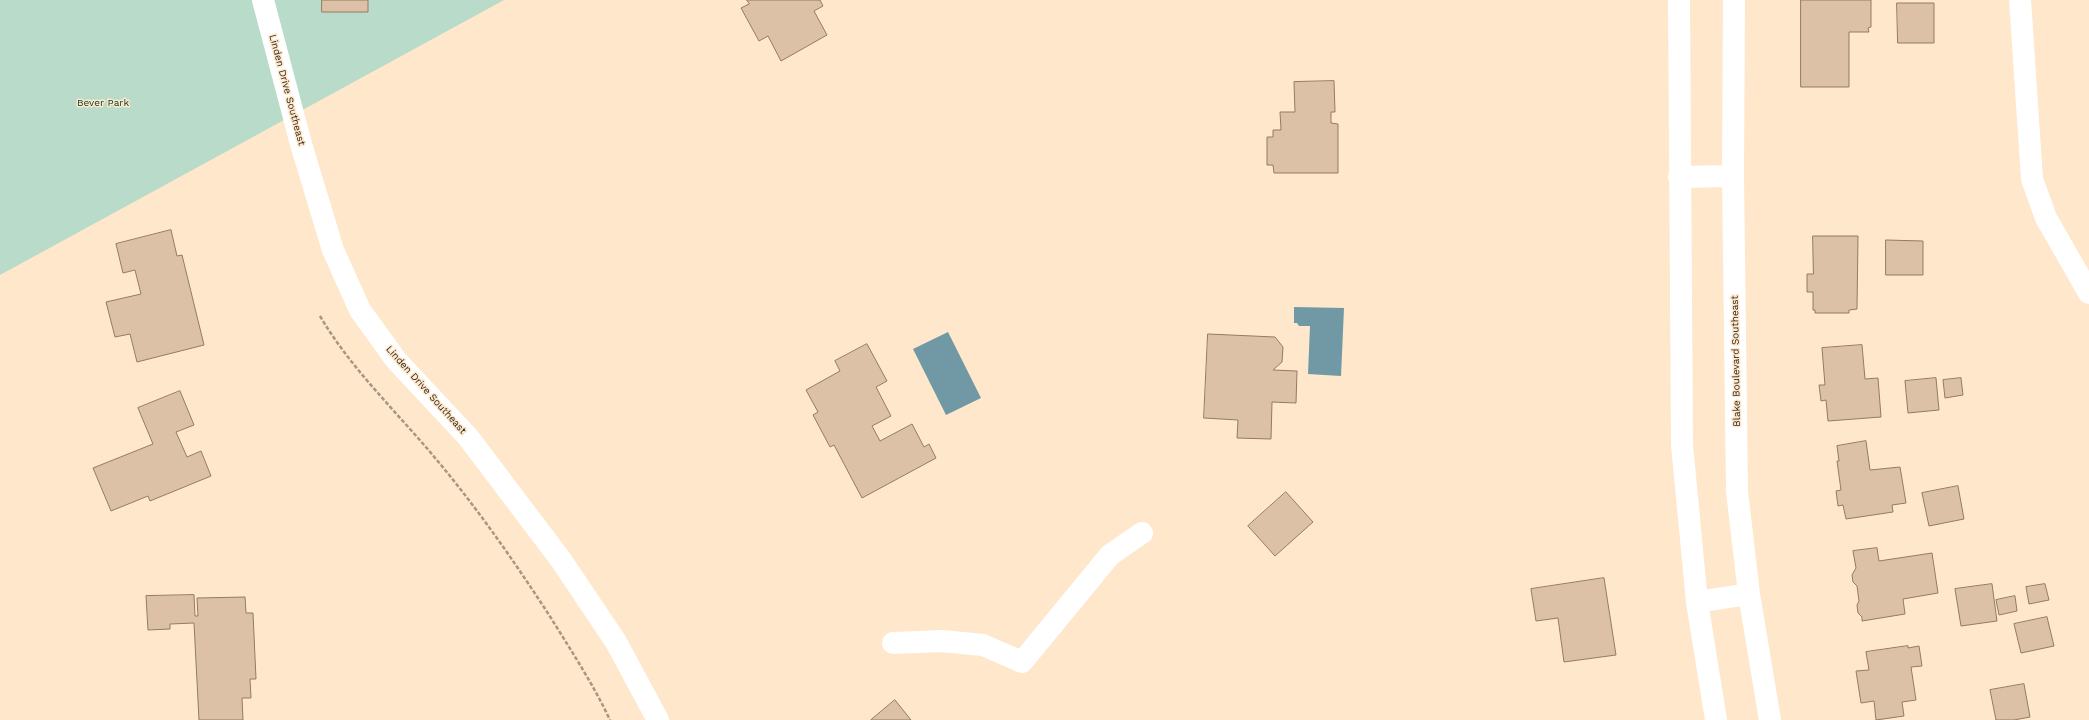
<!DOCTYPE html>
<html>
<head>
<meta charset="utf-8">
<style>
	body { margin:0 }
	canvas { display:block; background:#fee7cb }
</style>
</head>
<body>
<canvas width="2089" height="720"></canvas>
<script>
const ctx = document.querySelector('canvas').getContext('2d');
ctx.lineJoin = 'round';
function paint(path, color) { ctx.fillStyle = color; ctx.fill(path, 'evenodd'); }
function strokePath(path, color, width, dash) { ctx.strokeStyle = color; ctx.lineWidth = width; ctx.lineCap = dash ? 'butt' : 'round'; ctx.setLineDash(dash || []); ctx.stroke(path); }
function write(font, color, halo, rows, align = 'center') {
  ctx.font = font + ' "Work Sans",sans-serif'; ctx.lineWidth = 3; ctx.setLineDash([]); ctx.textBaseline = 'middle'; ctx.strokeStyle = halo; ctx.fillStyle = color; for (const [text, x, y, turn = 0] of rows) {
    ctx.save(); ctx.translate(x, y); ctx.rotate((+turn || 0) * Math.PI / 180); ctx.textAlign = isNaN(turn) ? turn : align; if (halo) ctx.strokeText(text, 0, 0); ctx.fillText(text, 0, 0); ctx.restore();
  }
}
paint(new Path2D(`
	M0 0H504L0 275Z`), '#b8dbca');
paint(new Path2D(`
	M1294 307 1344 308 1341 376 1308 374 1310 326H1299L1297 323H1294Z
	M948 332 981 398 946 415 913 349Z`), '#7099a5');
const building = new Path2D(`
	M322 0H368V12H322Z
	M747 0H820L823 6 814 11 827 35 781 61 768 36 759 41 741 8 749 4Z
	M1801 0H1871V27L1868 28 1869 32H1849V87H1801Z
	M1897 3H1934V43H1898Z
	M1334 81 1335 112H1331V123L1338 124V173H1274L1273 165H1267V137H1273V130H1281L1280 112H1295L1294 82Z
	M171 230 177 256 182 255 204 345 137 362 130 334 115 337 106 302 141 294 135 270 123 273 116 244Z
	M1813 236H1858L1857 309 1849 310V313H1815V310H1813V292H1807V274H1813Z
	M1886 240 1923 241V275H1886Z
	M1208 334 1275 337 1283 347 1282 362 1273 370 1297 371 1296 403 1272 402 1271 439 1237 438 1238 420 1204 418Z
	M867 344 887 381 876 387 891 416 872 426 880 441 912 424 924 447 929 444 936 458 862 498 834 445 830 447 813 415 818 412 806 390 840 371 835 361Z
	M1862 345 1865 379 1878 378 1881 417 1828 421 1826 400 1821 401 1819 385H1825L1822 348Z
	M1936 378 1939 410 1908 413 1905 381Z
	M1961 378 1963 395 1945 398 1943 380Z
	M180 391 194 425 176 432 187 457 201 451 211 476 150 501 148 496 111 511 93 468 153 444 138 408Z
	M1866 441 1870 470 1900 467 1906 503 1892 505 1893 512 1846 519 1843 505 1838 506 1836 491 1841 490 1837 461H1839L1837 446Z
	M1958 486 1964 519 1929 526 1922 493Z
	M1286 492 1313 522 1275 556 1248 526Z
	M1877 548 1879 561 1932 553 1938 593 1903 599 1905 614 1862 621V617L1858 613 1857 605 1859 601 1857 586 1853 582 1852 575 1856 568 1853 551Z
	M1604 578 1616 655 1564 662 1558 618 1536 621 1531 589Z
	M1992 584 1997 621 1961 626 1955 589Z
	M2045 584 2049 600 2029 604 2026 587Z
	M194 595 195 616H198L197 598 245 597 246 613H253L256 679H250L251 698H242L243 720H199L194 623 170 624V629L148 630 146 596Z
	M2015 596 2017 611 1999 615 1996 600Z
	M2047 617 2054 646 2021 653 2014 624Z
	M1908 646V648L1919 646 1922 666 1911 667 1916 700 1902 702 1904 716 1876 720 1874 701 1861 703 1856 671 1869 670 1866 652Z
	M2024 684 2030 717 2014 720H1996L1990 690Z
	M895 700 911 720H871Z`);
paint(building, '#ddc1a7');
strokePath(building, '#937b64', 1);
strokePath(new Path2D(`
	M320 316C351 369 397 412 436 459 478 509 516 564 551 618 572 652 593 684 610 720`), '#a79682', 2.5, [4, 2]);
strokePath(new Path2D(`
	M263 0 301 144 333 250 360 310 396 360 468 437 561 560 616 642 658 720
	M1679 0 1682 445 1697 602 1716 720
	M1734 0 1733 176 1737 491 1749 594 1770 720
	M2020 0 2032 179 2046 218 2089 293
	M1679 177 1733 176
	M1697 602 1749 594
	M893 643 942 641 983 645 1022 662 1110 555 1142 533`), '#fff', 22);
write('10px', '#332b20', '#fee7cb', [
	["Linden Drive Southeast",287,90,75],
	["Blake Boulevard Southeast",1736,361,-91],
	["Linden Drive Southeast",426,390,48]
]);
write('10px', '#033927', '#fee7cb', [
	["Bever Park",103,103]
]);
</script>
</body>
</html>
